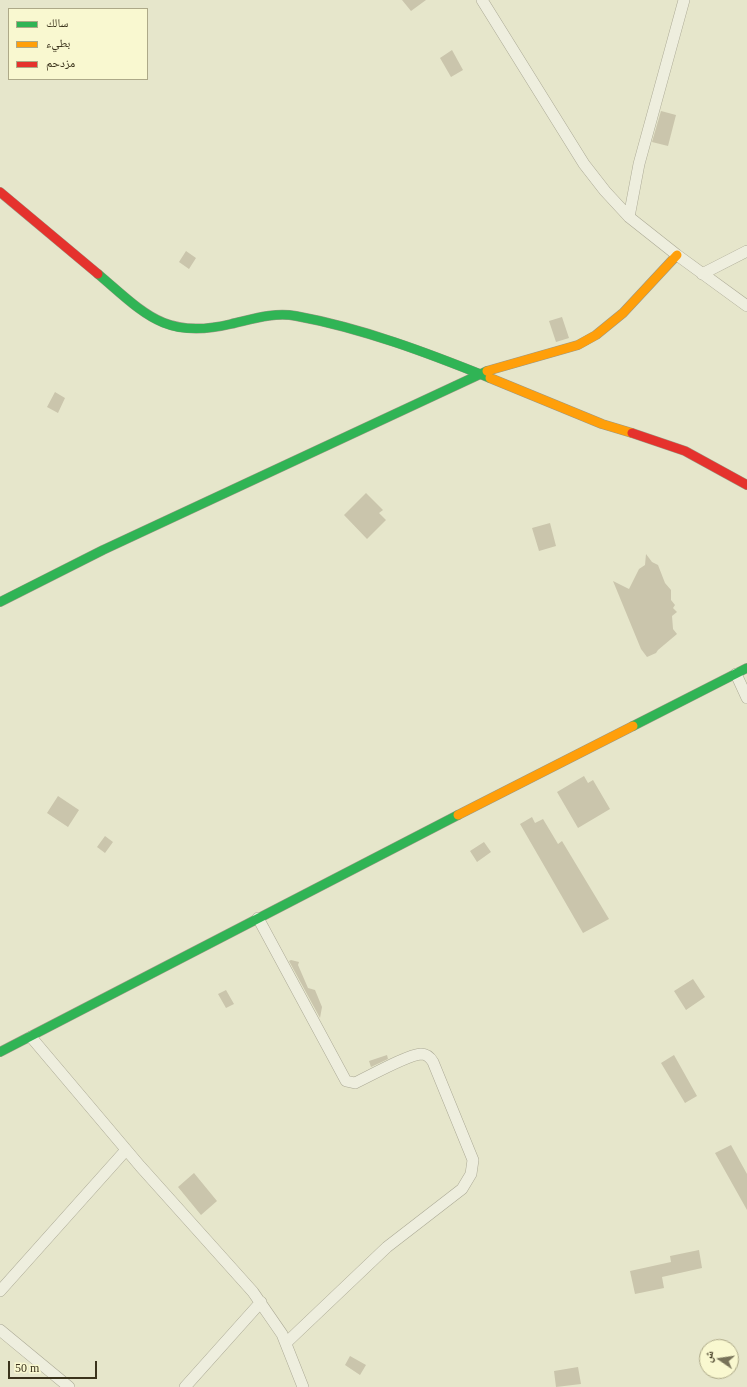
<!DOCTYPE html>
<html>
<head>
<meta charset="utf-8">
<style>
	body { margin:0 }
	#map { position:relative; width:747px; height:1387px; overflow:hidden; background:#e6e6cb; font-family:"Times New Roman","Noto Naskh Arabic",serif }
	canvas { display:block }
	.legend { position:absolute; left:8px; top:8px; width:140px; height:72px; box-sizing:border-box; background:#f9f8d0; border:1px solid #ada988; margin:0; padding:5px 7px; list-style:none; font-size:12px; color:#3b331c }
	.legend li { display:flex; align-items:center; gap:8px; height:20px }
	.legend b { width:20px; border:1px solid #ada988 }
	.north { position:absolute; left:699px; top:1339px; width:40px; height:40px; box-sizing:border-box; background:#f9f8d0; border:1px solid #ada988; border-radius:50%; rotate:283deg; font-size:11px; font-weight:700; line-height:16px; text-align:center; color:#3b331c }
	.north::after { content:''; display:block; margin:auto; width:14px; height:18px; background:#777259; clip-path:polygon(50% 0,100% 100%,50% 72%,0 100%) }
	.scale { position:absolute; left:8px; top:1361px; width:89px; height:18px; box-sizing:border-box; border:2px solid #3b331c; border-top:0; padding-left:5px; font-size:12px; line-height:14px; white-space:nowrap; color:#3b331c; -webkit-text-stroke:3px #f9f8d0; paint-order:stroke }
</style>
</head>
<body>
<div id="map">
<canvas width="747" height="1387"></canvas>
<ul class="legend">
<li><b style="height:5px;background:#30b455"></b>سالك</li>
<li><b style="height:5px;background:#ff9f0a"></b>بطيء</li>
<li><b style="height:5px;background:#e5322d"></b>مزدحم</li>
</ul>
<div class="north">ش</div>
<div class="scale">50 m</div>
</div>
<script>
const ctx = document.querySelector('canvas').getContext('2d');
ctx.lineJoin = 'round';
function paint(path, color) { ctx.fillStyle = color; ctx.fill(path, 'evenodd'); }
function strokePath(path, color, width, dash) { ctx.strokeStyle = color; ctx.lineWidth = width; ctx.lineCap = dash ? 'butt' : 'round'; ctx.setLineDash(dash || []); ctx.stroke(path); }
paint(new Path2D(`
	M402 0H426L411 11Z
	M452 50 463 70 451 77 440 58Z
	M661 111 676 115 668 146 652 142Z
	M186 251 196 258 189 269 179 262Z
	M562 317 569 338 556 342 549 321Z
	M55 392 65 398 58 413 47 407Z
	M366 493 383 510 379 513 386 520 367 539 344 515Z
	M550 523 556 546 539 551 532 528Z
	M646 554 652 562 658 565 665 583 671 590V600L675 605 673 608 677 612 672 616 673 629 677 634 658 650 656 653 647 657 641 649 613 581 629 589 639 569 645 565Z
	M584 776 588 783 593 780 610 809 578 828 557 792Z
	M58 796 79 810 68 827 47 813Z
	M532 817 535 823 543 819 558 844 562 841 609 919 583 933 520 824Z
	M105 836 113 842 105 853 97 847Z
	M484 842 491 852 477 862 470 851Z
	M291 960 299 962 298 965 308 988 315 990 322 1007 320 1018 289 961Z
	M693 979 705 997 686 1010 674 991Z
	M226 990 234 1004 226 1008 218 994Z
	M387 1055 388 1059 371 1067 369 1061Z
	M674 1055 697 1096 685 1103 661 1063Z
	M731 1145 747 1174V1210L715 1153Z
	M194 1173 217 1201 201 1215 178 1187Z
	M699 1250 702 1268 662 1277 664 1288 635 1294 630 1271 671 1262 670 1256Z
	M350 1356 366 1365 360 1375 345 1365Z
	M578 1367 581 1384 556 1387 554 1371Z`), '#cac5ac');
const street = new Path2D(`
	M482 0 584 164 605 191 629 217 677 255 747 306
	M629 217 639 164 684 0
	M702 274 747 251
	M736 674 747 698
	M258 918 346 1081 355 1083C370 1076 407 1055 421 1054 427 1054 430 1057 433 1062L473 1160 471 1174 462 1189 387 1247 286 1343
	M31 1037 140 1166 253 1292 282 1334 303 1387
	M0 1291 126 1150
	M0 1330 69 1387
	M185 1387 261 1302`);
const fast = new Path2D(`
	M98 274C145 314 165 340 231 324 253 319 274 312 296 316 362 328 428 353 490 378
	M0 602 103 550 487 371
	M633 726 747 668
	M0 1052 458 815`);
const slow = new Path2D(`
	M487 371 578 345 596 335 623 313 677 255
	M490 378 602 424 632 433
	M458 815 633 726`);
const jam = new Path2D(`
	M0 192 98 274
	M632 433 685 451 747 485`);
strokePath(street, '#aba995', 12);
strokePath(fast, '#9b9884', 10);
strokePath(slow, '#9b9884', 10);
strokePath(jam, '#9b9884', 10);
strokePath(street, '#eeeede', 11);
strokePath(fast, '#30b455', 9);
strokePath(slow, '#ff9f0a', 9);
strokePath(jam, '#e5322d', 9);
</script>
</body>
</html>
